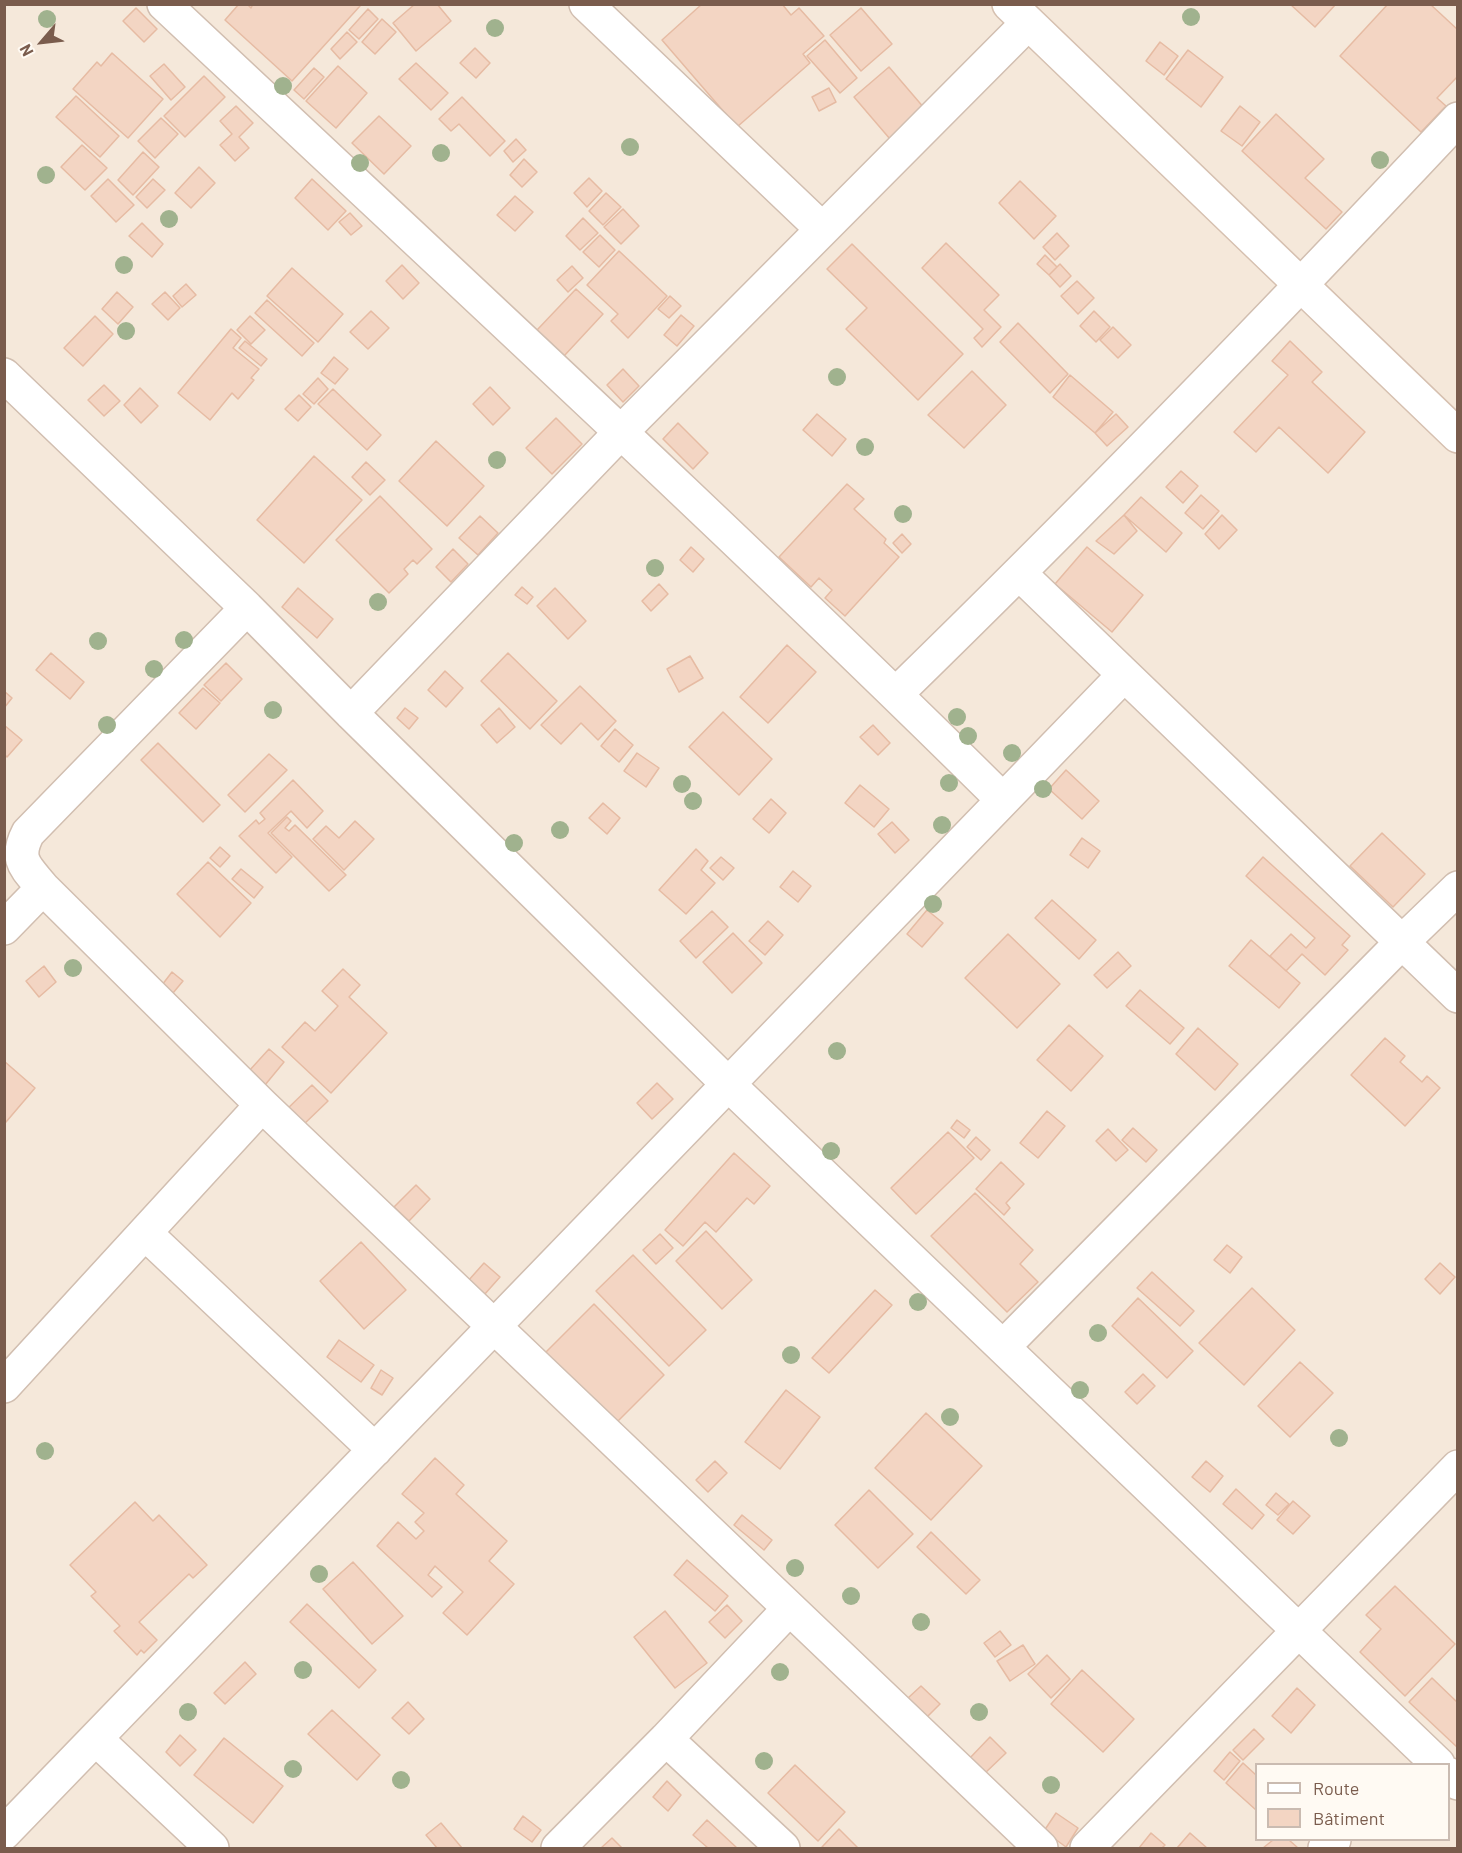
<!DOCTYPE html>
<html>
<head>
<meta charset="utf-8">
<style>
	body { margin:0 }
	#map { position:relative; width:1462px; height:1853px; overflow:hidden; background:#fdf6ec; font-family:Barlow,sans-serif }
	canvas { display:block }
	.frame { position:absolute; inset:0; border:6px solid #7a5c4d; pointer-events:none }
	.legend { position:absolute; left:1255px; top:1763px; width:195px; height:78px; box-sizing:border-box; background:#fffaf3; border:2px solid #cabbb1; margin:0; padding:8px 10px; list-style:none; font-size:18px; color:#7a5c4d }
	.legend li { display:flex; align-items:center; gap:12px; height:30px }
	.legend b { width:30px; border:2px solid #cabbb1 }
	.north { position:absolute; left:12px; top:12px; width:60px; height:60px; -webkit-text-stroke:4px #fffaf3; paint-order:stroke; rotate:242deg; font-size:16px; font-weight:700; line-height:24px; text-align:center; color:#7a5c4d }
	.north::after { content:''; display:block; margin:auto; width:21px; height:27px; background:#7a5c4d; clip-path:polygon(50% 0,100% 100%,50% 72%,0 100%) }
</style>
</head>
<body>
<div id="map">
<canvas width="1462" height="1853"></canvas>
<div class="frame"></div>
<ul class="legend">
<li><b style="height:8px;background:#fff"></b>Route</li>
<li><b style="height:16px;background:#f3d5c3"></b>Bâtiment</li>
</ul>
<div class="north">N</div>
</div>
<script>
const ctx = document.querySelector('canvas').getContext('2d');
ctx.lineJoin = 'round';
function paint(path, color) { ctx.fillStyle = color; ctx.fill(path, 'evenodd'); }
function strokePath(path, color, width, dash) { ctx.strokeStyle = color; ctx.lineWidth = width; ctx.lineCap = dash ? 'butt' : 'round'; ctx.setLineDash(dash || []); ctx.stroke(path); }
paint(new Path2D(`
	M5 5H1457V1848H5ZM1256 1764H1448V1840H1256Z`), '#f5e8da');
const building = new Path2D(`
	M239 4H247L251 8 253 4H358L360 6 292 81 225 20Z
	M415 4H437L451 21 416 51 393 23Z
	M702 4H782L791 15 799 8 824 36 803 54 810 63 737 127 662 40Z
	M1290 4H1336L1315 27Z
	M1388 4H1430L1458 30V76L1437 98 1446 106 1421 132 1340 56Z
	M136 8 157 29 144 42 123 21Z
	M861 8 892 44 861 71 830 35Z
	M368 9 378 19 359 39 349 30Z
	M382 19 396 32 375 54 362 42Z
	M347 32 357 42 340 59 331 49Z
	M825 40 857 78 840 93 807 56Z
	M1160 42 1178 56 1164 75 1146 61Z
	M475 48 490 63 476 78 460 63Z
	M1188 50 1223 77 1201 107 1166 79Z
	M112 53 163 99 128 138 73 89 97 62 101 66Z
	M416 63 448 93 431 110 399 79Z
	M164 64 185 87 171 100 150 76Z
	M338 66 367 93 336 128 306 101Z
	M889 67 925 109 890 139 854 97Z
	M314 68 324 77 304 99 294 90Z
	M204 76 225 97 185 137 164 116Z
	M829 88 836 102 819 111 812 97Z
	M76 96 119 136 100 157 56 117Z
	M462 97 505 141 490 156 459 124 451 131 439 119Z
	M236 106 253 123 239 137 249 148 235 161 220 145 232 134 220 121Z
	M1240 106 1260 122 1242 146 1221 131Z
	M1276 114 1324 159 1305 178 1342 212 1326 229 1242 151Z
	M379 116 411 146 384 174 352 143Z
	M161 118 178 134 155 158 138 141Z
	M516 139 526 150 513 162 504 151Z
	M82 145 107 168 85 190 61 167Z
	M143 152 159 167 133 195 118 180Z
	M524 159 537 172 522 187 510 175Z
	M199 167 215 183 191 208 175 193Z
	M589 178 602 191 587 207 574 193Z
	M108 179 134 205 116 222 91 196Z
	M153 179 165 190 147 208 136 197Z
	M312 179 346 211 328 230 295 198Z
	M1020 181 1056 216 1034 239 999 203Z
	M606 193 621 207 603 225 589 211Z
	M515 196 533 212 515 231 497 215Z
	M623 209 639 226 621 244 604 227Z
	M350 213 362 226 351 235 339 222Z
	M583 218 598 233 580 250 566 236Z
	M142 223 163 244 152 257 129 236Z
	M1057 233 1069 246 1055 260 1043 247Z
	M600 235 615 250 599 267 583 252Z
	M946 243 999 295 984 310 1001 327 982 347 974 338 983 329 922 268Z
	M852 244 963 354 918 400 846 329 867 308 827 269Z
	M619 251 667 296 628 338 611 321 618 314 587 285Z
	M1045 255 1057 267 1049 275 1037 264Z
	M1060 264 1071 276 1060 287 1049 275Z
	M402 265 419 283 403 299 386 281Z
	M572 266 583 278 568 292 557 280Z
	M292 268 343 314 318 342 267 296Z
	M1077 281 1094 298 1078 314 1061 296Z
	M186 284 196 295 182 307 173 296Z
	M576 289 603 314 564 356 537 330Z
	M117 292 133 307 118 324 102 309Z
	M165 292 180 308 168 320 152 304Z
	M670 296 681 306 669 318 658 309Z
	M267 300 314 343 302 356 255 313Z
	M371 311 389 328 368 349 350 332Z
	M1094 311 1110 327 1096 342 1080 326Z
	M681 315 694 326 677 346 664 335Z
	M95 316 113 334 83 366 64 348Z
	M250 316 265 330 251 344 237 330Z
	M1018 323 1068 374 1050 393 1000 342Z
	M1113 327 1131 345 1118 358 1100 340Z
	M231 329 241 338 233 348 259 369 251 378 254 380 238 399 232 393 210 420 178 393Z
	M245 341 267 359 261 366 239 348Z
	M1290 341 1322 372 1312 382 1365 432 1328 473 1279 427 1256 452 1234 432 1288 375 1272 361Z
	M334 357 348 369 335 384 321 373Z
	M623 369 639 386 623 402 607 385Z
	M972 371 1006 405 964 448 928 415Z
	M1070 375 1113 412 1095 433 1053 397Z
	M318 378 328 389 314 404 303 394Z
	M104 385 120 401 104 416 88 400Z
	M490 387 510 408 493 425 473 404Z
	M140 388 158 406 141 423 124 405Z
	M333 389 381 435 367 450 318 404Z
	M299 395 311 407 298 421 285 409Z
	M817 414 846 439 832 456 803 430Z
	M1116 414 1128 427 1107 446 1095 433Z
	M556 418 582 444 552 474 526 448Z
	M678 423 708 453 693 469 663 439Z
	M436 441 484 486 447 526 399 481Z
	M314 456 362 500 304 563 257 520Z
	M366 462 385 480 370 495 352 477Z
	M1181 471 1198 486 1183 503 1166 487Z
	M847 484 864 499 854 509 886 539 884 543 899 557 845 616 825 598 832 590 819 578 811 587 779 557Z
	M1201 495 1219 511 1203 529 1185 513Z
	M380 496 432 549 417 564 413 560 404 569 408 574 389 593 336 540Z
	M1141 497 1182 533 1166 552 1124 515Z
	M1124 515 1137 531 1114 554 1096 541Z
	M1222 515 1237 530 1219 549 1205 534Z
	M480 516 498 533 478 555 459 538Z
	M902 534 911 544 902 553 893 543Z
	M691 547 704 559 693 572 680 560Z
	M1087 547 1143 595 1112 632 1055 584Z
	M453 549 468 564 451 582 436 567Z
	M659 584 668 594 651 611 642 601Z
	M522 587 533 597 527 604 515 595Z
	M298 588 333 619 317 638 282 607Z
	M555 588 586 621 568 639 537 606Z
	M787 645 816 672 768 723 740 697Z
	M51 653 84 682 70 699 36 670Z
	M508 653 557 701 530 729 481 681Z
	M690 656 703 678 679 692 667 669Z
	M226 663 242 679 221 701 204 685Z
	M445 671 463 688 446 707 428 690Z
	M580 686 616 721 598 740 581 723 561 744 541 725Z
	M203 688 220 703 196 729 179 713Z
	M4 691 12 698 4 708Z
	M405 708 418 718 409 729 397 718Z
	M499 708 515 727 497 743 481 725Z
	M723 712 772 759 739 795 689 747Z
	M4 725 22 740 7 757 4 754Z
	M873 725 890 743 878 755 860 737Z
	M615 729 633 745 619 762 601 746Z
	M158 743 220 805 203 822 141 760Z
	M637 753 659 768 646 787 624 771Z
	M269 754 287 770 245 812 228 795Z
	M1066 770 1099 801 1082 819 1049 789Z
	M293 780 323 811 307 828 291 811 268 833 292 857 276 873 239 836 256 820 259 824 265 819 260 813Z
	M860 785 889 809 874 827 845 803Z
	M771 799 786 813 769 833 753 819Z
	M603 803 620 818 607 834 589 818Z
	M287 817 291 821 285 828 289 831 295 825 346 875 329 891 271 833Z
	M355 821 374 839 344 870 313 839 326 826 339 838Z
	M892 822 909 840 895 853 878 834Z
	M1382 833 1425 874 1393 907 1350 866Z
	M1082 838 1100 851 1088 868 1070 855Z
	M220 847 230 856 220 867 210 858Z
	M696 849 708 861 701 870 715 883 686 914 659 890Z
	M721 857 734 868 723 880 710 868Z
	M1263 857 1350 936 1342 945 1348 950 1325 975 1302 954 1286 971 1270 956 1291 934 1306 948 1315 938 1246 876Z
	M208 862 251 903 220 937 177 894Z
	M241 869 263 887 254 898 232 879Z
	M793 871 811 886 798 902 780 887Z
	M1052 900 1096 940 1079 959 1035 918Z
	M927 910 943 923 922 947 907 934Z
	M712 911 728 927 696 958 680 941Z
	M768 921 783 935 765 955 749 941Z
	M733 933 762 963 732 993 703 962Z
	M1008 934 1060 984 1017 1028 965 978Z
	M1251 940 1300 983 1279 1008 1229 966Z
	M1118 952 1131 966 1107 988 1094 975Z
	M44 966 56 982 39 997 26 981Z
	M343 969 360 985 349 997 387 1033 331 1093 282 1047 305 1022 315 1031 338 1006 322 991Z
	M172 972 183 981 173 993 162 985Z
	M1140 990 1184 1028 1170 1044 1126 1006Z
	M1069 1025 1103 1056 1071 1091 1037 1060Z
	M1198 1028 1238 1064 1215 1090 1176 1054Z
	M1385 1038 1405 1056 1400 1062 1422 1082 1427 1076 1440 1088 1405 1126 1351 1075Z
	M269 1049 284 1062 265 1085 249 1071Z
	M4 1061 35 1088 6 1122 4 1120Z
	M657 1083 673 1099 652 1119 637 1103Z
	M312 1085 328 1101 301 1127 285 1111Z
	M1047 1111 1065 1126 1038 1158 1020 1143Z
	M957 1120 970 1130 964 1138 951 1128Z
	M1133 1128 1157 1150 1146 1162 1122 1140Z
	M1108 1129 1128 1150 1116 1161 1096 1141Z
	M948 1132 974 1158 916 1214 891 1188Z
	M976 1137 990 1150 981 1160 967 1147Z
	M734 1153 770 1186 754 1204 747 1198 716 1232 705 1222 683 1246 665 1230Z
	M1001 1162 1024 1184 1006 1203 1010 1208 1004 1215 976 1189Z
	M416 1185 430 1199 409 1221 394 1207Z
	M975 1193 1033 1250 1020 1264 1038 1282 1007 1312 931 1236Z
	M706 1231 752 1280 722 1309 676 1261Z
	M660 1234 673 1248 656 1264 643 1250Z
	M361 1242 406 1290 364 1329 320 1281Z
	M1227 1245 1242 1257 1230 1273 1214 1260Z
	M633 1255 706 1330 669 1366 596 1291Z
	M484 1263 500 1277 484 1295 468 1281Z
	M1440 1263 1455 1277 1440 1294 1425 1279Z
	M1152 1272 1194 1311 1180 1326 1137 1288Z
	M1252 1288 1295 1330 1244 1385 1199 1343Z
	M875 1290 892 1305 829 1373 812 1358Z
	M1138 1298 1193 1351 1167 1378 1112 1326Z
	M594 1304 664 1375 611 1428 541 1357Z
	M339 1340 374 1365 361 1382 327 1357Z
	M1300 1362 1333 1393 1290 1437 1258 1406Z
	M381 1370 393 1378 382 1395 371 1388Z
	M1143 1374 1155 1386 1137 1404 1125 1392Z
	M786 1390 820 1417 780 1469 745 1442Z
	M926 1413 982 1466 931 1520 875 1468Z
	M435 1458 464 1485 456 1494 507 1541 489 1561 514 1584 467 1635 443 1613 463 1592 435 1566 428 1575 442 1587 432 1597 377 1546 398 1522 416 1539 424 1531 415 1522 424 1513 402 1494Z
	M715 1461 727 1473 708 1492 696 1480Z
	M1206 1461 1223 1476 1210 1492 1192 1477Z
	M1236 1489 1264 1515 1252 1529 1223 1504Z
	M869 1490 913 1534 878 1568 835 1525Z
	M1276 1493 1289 1504 1278 1515 1266 1505Z
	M1293 1501 1310 1516 1293 1534 1277 1520Z
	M135 1502 153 1521 159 1515 207 1565 193 1578 189 1574 139 1622 157 1640 144 1653 141 1650 137 1655 114 1631 120 1626 91 1596 96 1592 70 1565Z
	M742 1515 772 1540 764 1550 734 1525Z
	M931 1532 980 1580 966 1594 917 1547Z
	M687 1560 728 1596 715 1611 674 1575Z
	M353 1562 403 1616 372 1644 323 1589Z
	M1395 1586 1455 1644 1405 1696 1360 1652 1381 1629 1366 1615Z
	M307 1604 376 1670 359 1688 290 1622Z
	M727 1605 742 1621 725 1638 709 1622Z
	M665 1611 707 1663 675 1688 634 1637Z
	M1000 1631 1011 1645 995 1657 984 1643Z
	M1023 1645 1035 1664 1010 1681 997 1661Z
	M1047 1655 1070 1679 1051 1698 1028 1674Z
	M245 1662 256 1674 225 1704 214 1693Z
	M1082 1670 1134 1719 1103 1752 1051 1704Z
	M1432 1678 1458 1703V1748L1409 1702Z
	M921 1686 940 1704 927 1717 908 1698Z
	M1297 1688 1315 1705 1291 1733 1272 1716Z
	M408 1702 424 1719 409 1734 392 1718Z
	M332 1710 380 1755 357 1780 308 1734Z
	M1254 1729 1264 1739 1243 1760 1233 1750Z
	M180 1735 196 1750 180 1766 166 1752Z
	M990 1737 1006 1753 983 1775 968 1760Z
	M224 1738 283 1786 253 1823 194 1775Z
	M1230 1752 1240 1761 1224 1780 1214 1771Z
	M1243 1763 1256 1775V1810L1226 1783Z
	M795 1765 845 1812 818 1841 768 1793Z
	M667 1781 681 1795 668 1811 653 1797Z
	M1056 1813 1078 1828 1066 1847 1044 1831Z
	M523 1816 541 1830 532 1842 514 1829Z
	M707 1820 737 1848H708L693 1835Z
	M441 1823 462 1848H437L426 1835Z
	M839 1829 858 1848H824L822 1847Z
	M1151 1833 1165 1845 1162 1848H1139Z
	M1190 1833 1207 1848H1177Z
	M612 1838 622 1848H601Z
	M1273 1840H1289L1298 1848H1263Z`);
paint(building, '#f3d5c3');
strokePath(building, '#e6bba3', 1.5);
const street = new Path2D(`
	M164 4C445 268 729 529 1003 800
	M586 4 822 229
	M4 375 247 608 351 713 728 1084 1438 1764
	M1019 573 1458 996
	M247 608 28 833C14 860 26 867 43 888L262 1105 1041 1848
	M896 694C1088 507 1274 315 1458 119
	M351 713 621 432 1028 23
	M4 928 43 888
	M146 1234 375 1450
	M1003 1347 1402 942 1458 888
	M4 1386 262 1105
	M96 1739 212 1848
	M666 1739 783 1848
	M1448 1774 1458 1783
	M4 1833 1124 675
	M558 1848 666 1739 789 1609
	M1087 1848 1458 1467
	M1325 1848 1334 1840`);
const secondary = new Path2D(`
	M1009 4 1458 436`);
strokePath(street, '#d1beb0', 36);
strokePath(secondary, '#d6c0b0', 36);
strokePath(street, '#fff', 33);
strokePath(secondary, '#fff', 33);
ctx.fillStyle = '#a0b28e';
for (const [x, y] of [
	[1191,17],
	[47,19],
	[495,28],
	[283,86],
	[630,147],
	[441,153],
	[1380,160],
	[360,163],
	[46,175],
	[169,219],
	[124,265],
	[126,331],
	[837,377],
	[865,447],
	[497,460],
	[903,514],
	[655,568],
	[378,602],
	[184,640],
	[98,641],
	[154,669],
	[273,710],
	[957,717],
	[107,725],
	[968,736],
	[1012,753],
	[949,783],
	[682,784],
	[1043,789],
	[693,801],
	[942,825],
	[560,830],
	[514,843],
	[933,904],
	[73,968],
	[837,1051],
	[831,1151],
	[918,1302],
	[1098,1333],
	[791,1355],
	[1080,1390],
	[950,1417],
	[1339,1438],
	[45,1451],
	[795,1568],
	[319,1574],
	[851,1596],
	[921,1622],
	[303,1670],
	[780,1672],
	[188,1712],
	[979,1712],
	[764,1761],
	[293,1769],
	[401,1780],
	[1051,1785]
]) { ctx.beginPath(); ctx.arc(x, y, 9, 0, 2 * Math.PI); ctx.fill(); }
</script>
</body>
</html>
